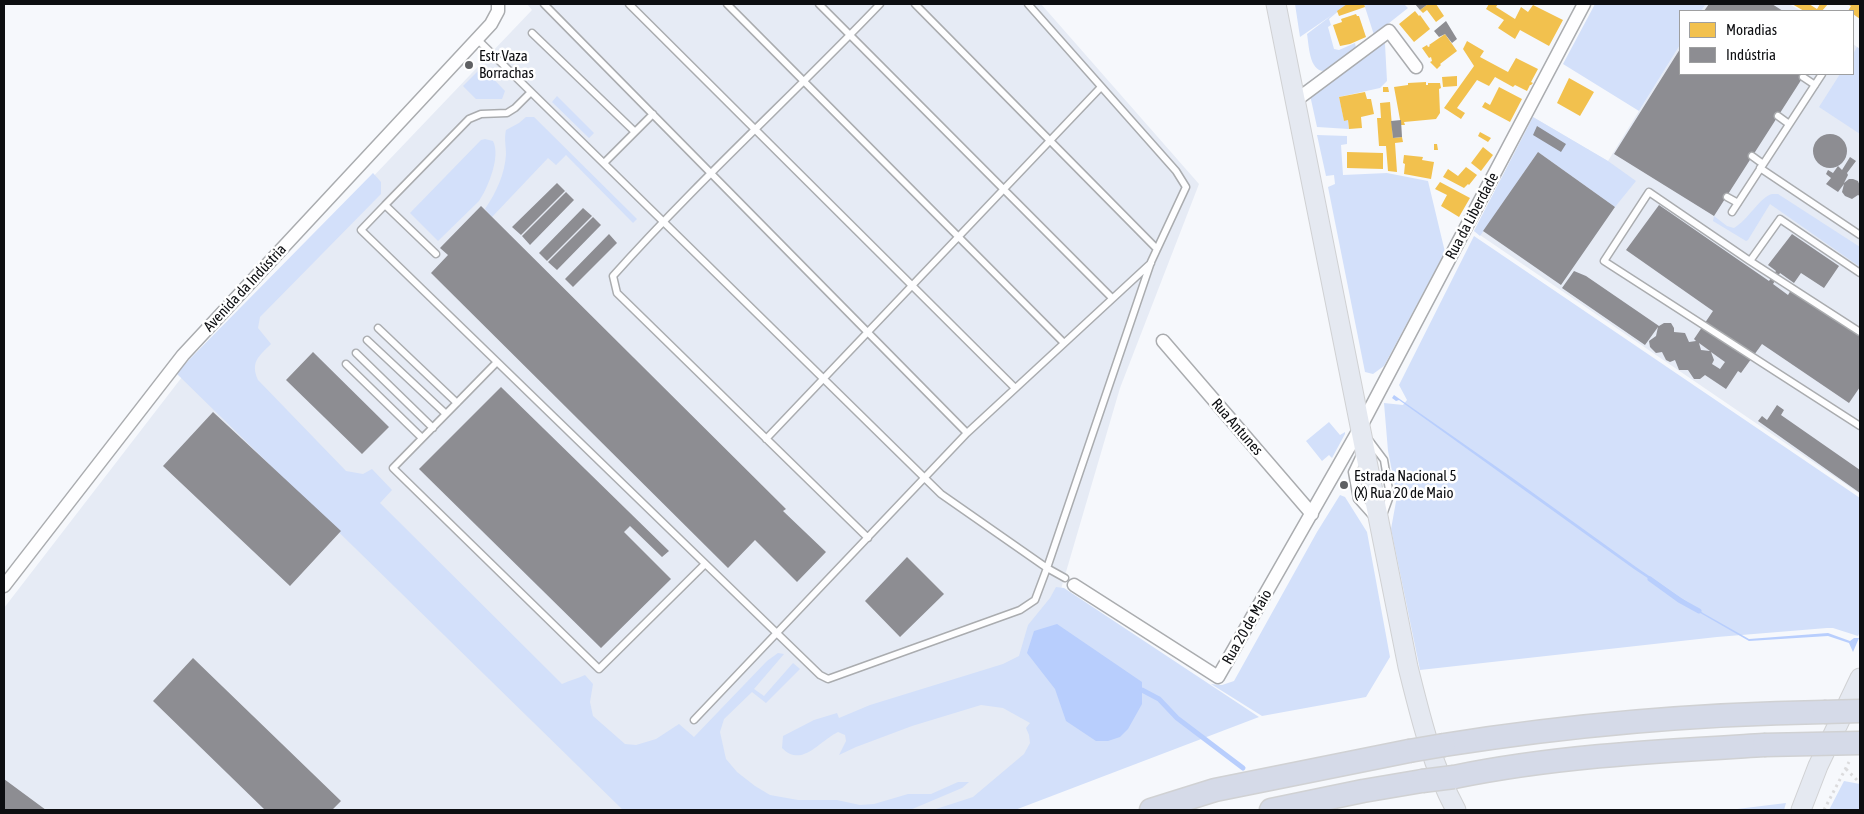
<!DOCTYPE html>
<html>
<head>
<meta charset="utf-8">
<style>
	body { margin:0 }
	#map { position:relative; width:1864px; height:814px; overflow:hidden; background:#f6f8fc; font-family:"Asap Condensed",sans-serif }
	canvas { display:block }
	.frame { position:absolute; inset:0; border:5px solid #0d0e11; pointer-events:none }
	.legend { position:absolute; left:1679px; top:10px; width:175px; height:65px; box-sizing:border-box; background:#fff; border:1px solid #9e9fa0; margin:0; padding:6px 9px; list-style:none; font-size:15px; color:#0d0e11 }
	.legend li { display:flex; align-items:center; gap:10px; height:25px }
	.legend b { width:25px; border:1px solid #9e9fa0 }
</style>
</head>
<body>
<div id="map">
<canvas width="1864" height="814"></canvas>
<div class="frame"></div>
<ul class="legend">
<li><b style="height:14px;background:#f2c14e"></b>Moradias</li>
<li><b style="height:14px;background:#8d8d92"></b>Indústria</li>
</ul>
</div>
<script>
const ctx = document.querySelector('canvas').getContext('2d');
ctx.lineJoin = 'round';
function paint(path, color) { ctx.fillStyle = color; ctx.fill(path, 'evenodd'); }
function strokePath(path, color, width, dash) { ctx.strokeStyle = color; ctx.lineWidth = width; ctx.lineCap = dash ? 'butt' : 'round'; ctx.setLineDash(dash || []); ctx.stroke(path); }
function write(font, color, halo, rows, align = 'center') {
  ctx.font = font + ' "Asap Condensed",sans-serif'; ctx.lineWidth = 5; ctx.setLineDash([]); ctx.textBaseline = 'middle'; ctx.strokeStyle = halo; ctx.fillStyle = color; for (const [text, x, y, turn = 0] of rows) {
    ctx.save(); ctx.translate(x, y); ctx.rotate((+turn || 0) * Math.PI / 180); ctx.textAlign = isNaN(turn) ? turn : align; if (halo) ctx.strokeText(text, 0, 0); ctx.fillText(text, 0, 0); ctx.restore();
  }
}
paint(new Path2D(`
	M527 4H1041L1199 184 1120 388 1061 589 1208 685 994 810H4V608L182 377 532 10Z
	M1706 4H1789L1801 11H1701Z
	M1853 44 1860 49V494L1474 231 1533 117 1608 161 1680 45V74H1853Z`), '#e6ebf5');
paint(new Path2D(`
	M1295 4H1347L1329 19 1331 25 1328 27 1334 49 1339 50 1355 43 1356 48 1325 71C1309 72 1309 45 1307 34L1332 15 1300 37Z
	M1364 4H1404L1408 8 1374 35Z
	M1595 4H1706L1701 11H1680V45L1639 111 1563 64Z
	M1381 41 1385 44 1387 81 1380 88 1339 97 1344 120H1348L1349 129 1317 127 1310 95Z
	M1857 47 1860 49V134L1819 107 1840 74H1853V54Z
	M482 67 505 91 502 99H476L463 86Z
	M557 96 594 133 589 138 552 102Z
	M526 117H534L637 219 633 223 566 155 556 165 548 158 492 217 485 209C496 193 505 174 506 154 506 146 504 138 506 130L519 123Z
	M1533 117 1608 161 1636 181 1615 207 1538 152 1480 236 1474 231Z
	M1317 135 1347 136V144L1341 145 1343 175 1387 173 1428 181 1445 252 1384 366 1373 374 1365 372 1328 187 1335 184 1334 175 1326 176Z
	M485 139 493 141C501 156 488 188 479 201L438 241 410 213 481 140Z
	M373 173 381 182V194L260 317 258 328 271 344C259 356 250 362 258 380L346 471 363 474 372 469 392 490 380 503 562 684C570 680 577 679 585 675L593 684 590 702 593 716 625 744 636 745 656 739 679 724 694 737 767 661 778 653 784 654 754 689 764 696 793 663 800 669 766 703 752 692 724 719 720 732 726 759 737 772 755 786 770 795 798 800H837L860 805 874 804 908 794H931L958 782H969L962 788 910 810H623L176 373Z
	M1772 194H1778L1860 247V267L1770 204 1748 240 1746 241 1713 221 1714 216 1727 226 1734 228C1748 220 1760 197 1772 194Z
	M1474 236 1860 498V632L1858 636 1833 628H1827L1717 637 1420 670 1391 529 1397 496 1388 451 1384 403 1403 405 1407 400 1399 385Z
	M1329 422 1340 435 1345 432V434L1332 458 1329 455 1322 461 1306 441Z
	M1340 495 1345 497 1367 532 1390 657 1366 697 1262 716 1211 684 1222 685 1234 681 1317 532Z
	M1056 587 1064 588 1259 717 1015 810H933L973 797 1024 754 1030 743 1029 735 1026 728 1030 723 1003 708 981 705 912 726 856 747 839 755 846 741 845 735 838 732C818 742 802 768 782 748L783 736 814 720 837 713 839 718 870 705 1003 664 1019 656 1028 625 1050 598Z
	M1844 781 1860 784V810H1829Z
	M1786 803 1784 810H1729Z`), '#d3e0fa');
paint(new Path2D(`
	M1394 395 1511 477 1636 567 1703 613 1749 639 1828 633 1850 641 1854 638H1859L1853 652 1849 643 1828 636 1749 641 1702 614 1634 569 1399 400 1396 401 1392 398Z
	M1057 624 1142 682V704L1128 729 1120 737 1108 741H1096L1066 721 1055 689 1027 653 1034 631Z`), '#b8cefd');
paint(new Path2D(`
	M1347 4H1364L1365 7 1339 16 1337 11Z
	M1428 4H1436L1444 16 1436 22 1427 10 1423 13 1420 10Z
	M1489 4H1498L1496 7 1515 19 1521 7 1528 12 1533 5 1563 20 1549 46 1520 30 1515 39 1498 28 1504 20 1486 9Z
	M1792 4H1809L1817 9 1820 4H1828L1822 11H1804Z
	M1847 4H1860V19L1853 14V11H1848L1851 6Z
	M1415 11 1419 16 1420 15 1430 29 1414 42 1399 24Z
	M1356 14 1357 16H1359L1366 37 1350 44 1340 46 1333 25 1342 22 1341 19Z
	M1445 34 1457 51 1440 64 1441 65 1437 69 1430 62 1432 61 1431 57 1429 58 1422 48 1427 45 1428 47 1430 46 1429 45Z
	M1467 41 1484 51 1480 57 1508 72 1516 58 1538 69 1531 82 1533 83 1531 85H1530L1527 91 1515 85 1513 87 1495 77 1489 86 1477 80 1457 108 1465 113 1461 119 1444 108 1474 66 1463 49Z
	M1457 76V86L1443 87 1442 77Z
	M1569 78 1594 92 1580 116 1557 103Z
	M1426 82V85H1428V83H1440L1441 88 1439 89 1440 113 1436 119 1404 122 1405 125H1401L1394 87 1408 85V83Z
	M1383 87H1388L1389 92H1383Z
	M1499 87 1522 99 1510 122 1482 107 1485 102 1490 105Z
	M1365 92 1367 99H1371L1374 114 1361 117 1362 128 1349 129 1348 120 1344 121 1339 97Z
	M1390 102 1393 138 1402 137 1403 142 1395 143 1397 172 1388 171 1386 146H1379L1377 118H1381L1380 103Z
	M1480 132 1491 138 1488 142 1478 136Z
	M1434 144H1437L1438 150H1434Z
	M1483 147 1493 155 1481 171 1471 163Z
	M1347 152 1383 153V169L1347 168Z
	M1404 155 1423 157 1422 160 1434 162 1431 179 1404 174 1405 164 1403 163Z
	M1466 167 1477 175 1469 185 1468 184 1464 188 1443 177 1448 169 1458 176Z
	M1440 182 1470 198 1459 217 1441 206 1447 195 1435 189Z`), '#f2c14e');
paint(new Path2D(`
	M1415 4H1428L1420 10Z
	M1709 4H1772L1783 11H1704Z
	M1446 21 1457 39 1452 43 1445 34 1439 37 1434 31Z
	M1680 49V74H1805L1714 216 1614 154Z
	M1401 120 1402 137 1393 138 1391 121Z
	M1537 126 1566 144 1561 152 1533 135Z
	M1813 151a17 17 0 1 1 34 0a17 17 0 1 1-34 0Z
	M1538 152 1615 207 1561 285 1483 231Z
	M1850 157 1856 161 1847 173 1848 175 1844 183 1849 179H1853L1858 181 1860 186V196L1858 195 1852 199 1845 196 1842 192 1844 184 1838 192 1826 184 1831 178 1826 174 1828 170 1833 173 1838 166 1842 170Z
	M557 183 565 191 521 235 512 227Z
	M566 192 574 200 530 245 522 236Z
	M1659 205 1769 281 1776 271 1768 265 1792 234 1839 266 1824 288 1801 273 1794 283 1780 273 1773 284 1788 295 1791 290 1860 335V387L1849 403 1762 344 1741 373 1738 371 1726 389 1705 375 1700 379H1694L1688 370H1679L1675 360 1670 362 1666 360 1662 352 1656 353 1650 347 1649 341 1656 336 1658 327 1645 345 1562 288 1574 271 1586 276 1659 326 1664 323H1671L1674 328V332L1685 333 1689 342 1696 341 1694 339 1713 311 1626 250ZM1699 343 1710 351 1701 350ZM1711 352 1725 362 1720 369 1712 364 1714 360Z
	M481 206 786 509 783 511 826 552 797 582 755 540 728 568 431 273 448 255 440 248Z
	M583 208 592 216 547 261 539 253Z
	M593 217 601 225 557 270 548 262Z
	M609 234 617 243 573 287 565 279Z
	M313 352 389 427 362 454 286 380Z
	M501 387 669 551 662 557 630 526 624 532 671 579 601 648 419 469Z
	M1777 405 1784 410 1781 415 1860 470V493L1758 421 1762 416 1767 420Z
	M213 412 341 531 290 586 163 466Z
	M907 557 944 594 900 637 865 601Z
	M193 658 341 801 332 810H265L153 701Z
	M4 779 46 810H4Z`), '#8d8d92');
strokePath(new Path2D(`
	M1650 579 1679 600 1699 611
	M1142 690 1159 699 1177 718 1243 768`), '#b8cefd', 5);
const lane = new Path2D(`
	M544 4 967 433
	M629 4 1015 388
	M727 4 1064 343
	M819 4 1112 298
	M915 4 1157 249
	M1028 4 1176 171 1186 187 1151 262 1047 568 1065 578
	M532 33 634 131
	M1803 77 1815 85
	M1778 116 1789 124
	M1752 156 1763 164
	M604 163 653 114
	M1760 168 1860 235
	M1727 197 1738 203
	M385 205 361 230 820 675 828 679 1020 610 1035 600 1047 568 941 494 477 39
	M1732 212 1822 74
	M436 254 385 205 469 119 481 114 507 113 515 108 531 92
	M1750 261 1649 192 1604 261 1860 426
	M1860 273 1780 219 1750 261 1860 332
	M378 328 457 403
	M367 340 446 414
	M356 353 433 428
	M497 362 393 468 599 669 705 564
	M346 364 422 438
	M766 439 1101 87
	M1369 440 1384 460 1390 496 1383 515
	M1361 453 1352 472 1357 499 1373 517
	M868 538 617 293 613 276C698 181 792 96 880 4
	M694 720 967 433 1151 263`);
const street = new Path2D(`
	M1295 101 1389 31 1416 67
	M1163 341 1312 514
	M1074 585 1218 677 1360 428 1584 4
	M4 586 183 355 491 24 498 11V4`);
const primary = new Path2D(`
	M1276 4 1408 667C1420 715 1432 766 1456 810
	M1801 810 1818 766 1860 678`);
const highway = new Path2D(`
	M1444 745C1570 725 1697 714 1824 712
	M1454 777C1556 756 1661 751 1764 745
	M1151 810 1215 790 1409 751
	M1271 810 1363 791 1422 781`);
strokePath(lane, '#aaacaf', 9);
strokePath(street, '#aaacaf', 15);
strokePath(primary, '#d0d1d3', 21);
strokePath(highway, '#d0d1d3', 25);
strokePath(new Path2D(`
	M1846 769 1860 783
	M1824 810 1849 762`), '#dbdbdd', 3, [2.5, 4]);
strokePath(lane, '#fefeff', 6);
strokePath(street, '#fefeff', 12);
strokePath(primary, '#e5e9f1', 19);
strokePath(highway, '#d5dae8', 22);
const highwayBridge = new Path2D(`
	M1824 712 1860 711
	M1764 745 1860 743
	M1409 751 1444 745
	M1422 781 1454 777`);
strokePath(highwayBridge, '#d0d1d3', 25, []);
strokePath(highwayBridge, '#d5dae8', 22);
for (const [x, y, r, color] of [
	[469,65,5,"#5f6063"],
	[1344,485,5,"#5f6063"]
]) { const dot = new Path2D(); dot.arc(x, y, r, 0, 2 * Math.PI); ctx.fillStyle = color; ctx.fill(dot); strokePath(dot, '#fff', 2); }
write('15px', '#0d0e11', '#fff', [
	["Estr Vaza",479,56],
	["Borrachas",479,73],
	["Estrada Nacional 5",1354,476],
	["(X) Rua 20 de Maio",1354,493]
], 'left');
write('15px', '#0d0e11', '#fff', [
	["Rua da Liberdade",1472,216,-62],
	["Avenida da Indústria",245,288,-47],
	["Rua Antunes",1237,427,49],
	["Rua 20 de Maio",1247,627,-60]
]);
</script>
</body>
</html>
